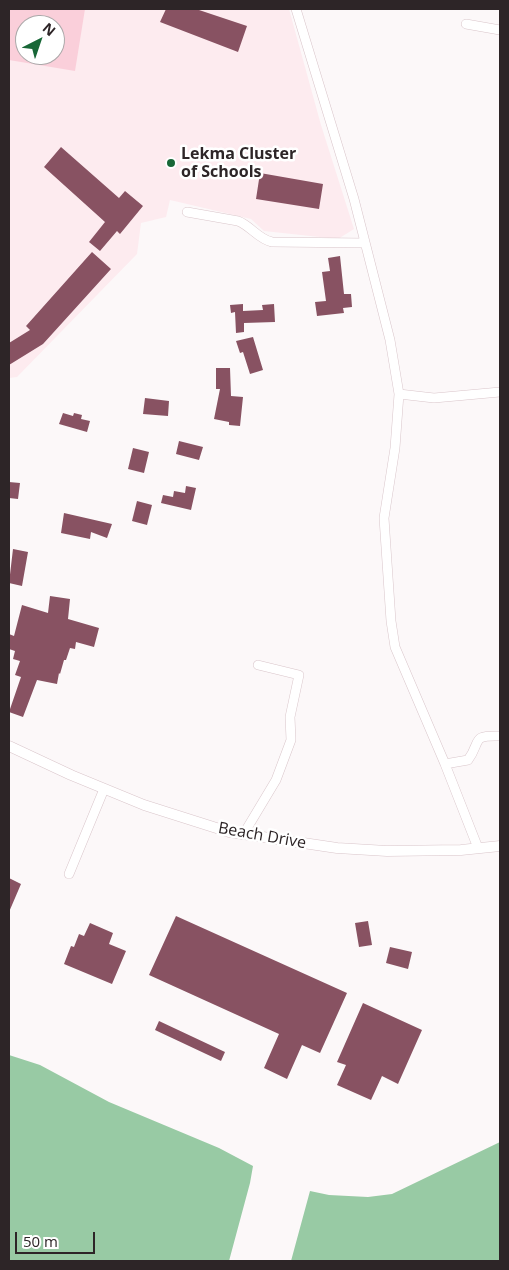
<!DOCTYPE html>
<html>
<head>
<meta charset="utf-8">
<style>
	body { margin:0 }
	#map { position:relative; width:509px; height:1270px; overflow:hidden; background:#fcf8f9; font-family:"Open Sans",sans-serif }
	canvas { display:block }
	.frame { position:absolute; inset:0; border:10px solid #2d2527; pointer-events:none }
	.north { position:absolute; left:15px; top:15px; width:50px; height:50px; box-sizing:border-box; background:#fff; border:1px solid #aba8a9; border-radius:50%; rotate:41deg; font-size:14px; font-weight:700; line-height:20px; text-align:center; color:#2d2527 }
	.north::after { content:''; display:block; margin:auto; width:18px; height:22px; background:#186737; clip-path:polygon(50% 0,100% 100%,50% 72%,0 100%) }
	.scale { position:absolute; left:15px; top:1232px; width:80px; height:22px; box-sizing:border-box; border:2px solid #2d2527; border-top:0; padding-left:6px; font-size:15px; line-height:18px; white-space:nowrap; color:#2d2527; -webkit-text-stroke:4px #fff; paint-order:stroke }
</style>
</head>
<body>
<div id="map">
<canvas width="509" height="1270"></canvas>
<div class="frame"></div>
<div class="north">N</div>
<div class="scale">50 m</div>
</div>
<script>
const ctx = document.querySelector('canvas').getContext('2d');
ctx.lineJoin = 'round';
function paint(path, color) { ctx.fillStyle = color; ctx.fill(path, 'evenodd'); }
function strokePath(path, color, width, dash) { ctx.strokeStyle = color; ctx.lineWidth = width; ctx.lineCap = dash ? 'butt' : 'round'; ctx.setLineDash(dash || []); ctx.stroke(path); }
function write(font, color, halo, rows, align = 'center') {
  ctx.font = font + ' "Open Sans",sans-serif'; ctx.lineWidth = 5; ctx.setLineDash([]); ctx.textBaseline = 'middle'; ctx.strokeStyle = halo; ctx.fillStyle = color; for (const [text, x, y, turn = 0] of rows) {
    ctx.save(); ctx.translate(x, y); ctx.rotate((+turn || 0) * Math.PI / 180); ctx.textAlign = isNaN(turn) ? turn : align; if (halo) ctx.strokeText(text, 0, 0); ctx.fillText(text, 0, 0); ctx.restore();
  }
}
paint(new Path2D(`
	M9 9H289L321 125 354 229 338 239 264 231 251 219 170 200 166 217 141 223 137 254 17 377 9 378ZM25 25H55V55H25Z`), '#fdebef');
paint(new Path2D(`
	M9 9H85L75 71 9 60ZM25 25H55V55H25Z`), '#facfda');
paint(new Path2D(`
	M9 1055 40 1065 109 1102 219 1148 253 1166 250 1183 229 1261H9Z
	M500 1142V1261H291L310 1191 329 1195 368 1197 392 1194Z`), '#98caa4');
paint(new Path2D(`
	M166 9H196L247 26 238 52 160 22Z
	M61 147 119 198 125 191 143 206 120 234 117 231 100 251 89 242 105 222 44 167Z
	M260 173 323 184 319 209 256 199Z
	M92 252 111 269 43 344 9 365V343L30 330 26 326Z
	M340 256 344 294H351L352 307 343 308 344 313 317 316 315 302 326 301 322 272 330 271 328 258Z
	M243 304V311L263 310 262 305 274 304 275 322 244 323V332L236 333 235 312 231 313 230 305Z
	M253 337 263 370 250 374 243 352 240 353 236 341Z
	M216 368H230L231 396 243 397 240 426 229 425V422L214 419 220 389H216Z
	M145 398 169 401 168 416 143 414Z
	M63 413 73 416 74 413 82 415 81 419 90 421 87 432 59 424Z
	M179 441 203 447 199 460 176 454Z
	M133 448 149 452 144 473 128 469Z
	M9 482 20 483 18 499 9 498Z
	M186 486 196 488 191 510 161 503 163 495 173 497 174 491 185 493Z
	M137 501 152 505 147 525 132 521Z
	M64 513 112 524 107 538 91 532 90 539 61 533Z
	M13 549 28 552 22 586 9 583Z
	M50 596 70 599 68 619 99 628 94 647 76 642 75 649 70 648 66 660H64L60 674 59 673 57 684 37 680 23 717 9 712 21 677 15 675 20 661 13 659 15 651 9 649V634L14 636 22 605 48 613Z
	M9 878 21 884 9 912Z
	M176 916 347 993 320 1053 302 1045 287 1079 264 1068 279 1034 149 975Z
	M368 921 372 945 359 947 355 923Z
	M90 923 113 933 109 944 126 951 112 984 64 964 71 946 74 947 79 934 84 936Z
	M390 947 412 952 408 969 386 963Z
	M363 1003 422 1030 398 1084 382 1076 371 1100 337 1085 346 1065 337 1062Z
	M159 1021 225 1052 221 1061 155 1030Z`), '#885262');
const minor = new Path2D(`
	M296 9 354 199 390 340 399 394 395 448 384 518 391 621 395 647 445 764 478 848
	M466 24 500 30
	M187 212 238 221C251 226 258 239 272 242L365 243
	M399 394 434 398 500 392
	M445 764 468 760C482 741 470 735 500 736
	M243 835 276 780 291 740 290 717 299 675 258 665
	M69 874 104 789`);
const tertiary = new Path2D(`
	M9 746 71 775 144 805 229 832 337 848 387 851 461 850 500 846`);
strokePath(minor, '#d9c5ca', 10);
strokePath(tertiary, '#d9c5ca', 11);
strokePath(minor, '#fff', 9);
strokePath(tertiary, '#fff', 10);
for (const [x, y, r, color] of [
	[171,163,5,"#186737"]
]) { const dot = new Path2D(); dot.arc(x, y, r, 0, 2 * Math.PI); ctx.fillStyle = color; ctx.fill(dot); strokePath(dot, '#fff', 2); }
write('bold 16px', '#2d2527', '#fff', [
	["Lekma Cluster",181,154],
	["of Schools",181,172]
], 'left');
write('16px', '#2d2527', '#fff', [
	["Beach Drive",262,836,10]
]);
</script>
</body>
</html>
